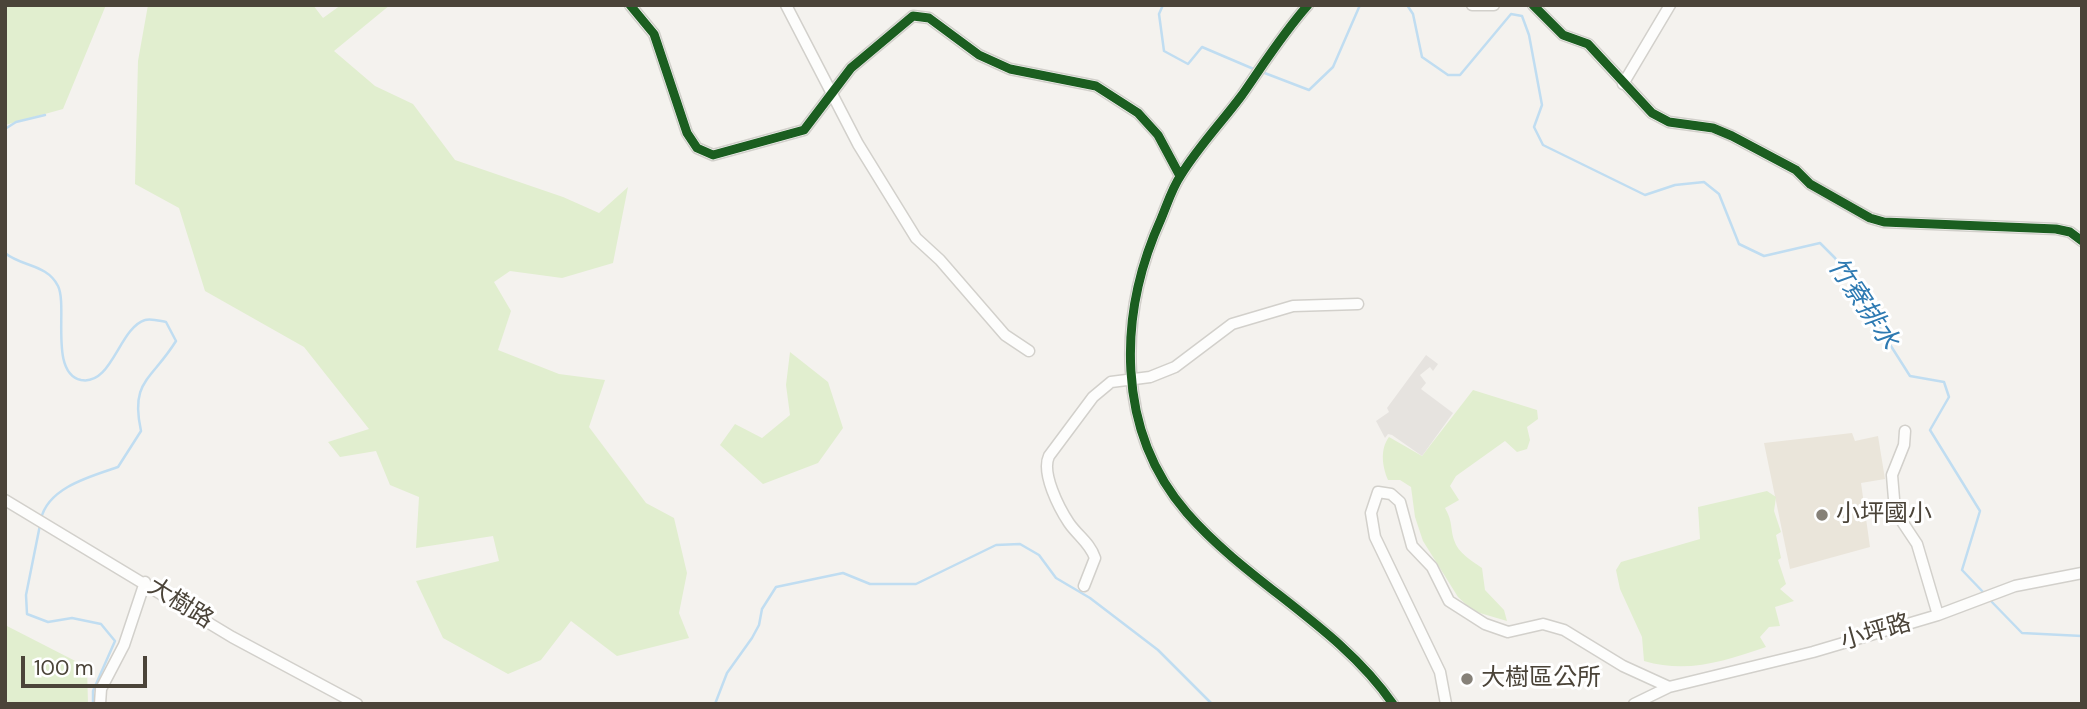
<!DOCTYPE html>
<html>
<head>
<meta charset="utf-8">
<style>
	body { margin:0 }
	#map { position:relative; width:2087px; height:709px; overflow:hidden; background:#f4f2ee; font-family:"DM Sans",sans-serif }
	canvas { display:block }
	.frame { position:absolute; inset:0; border:7px solid #4b4439; pointer-events:none }
	.scale { position:absolute; left:21px; top:656px; width:126px; height:32px; box-sizing:border-box; border:4px solid #4b4439; border-top:0; padding-left:9px; font-size:21px; line-height:24px; white-space:nowrap; color:#4b4439; -webkit-text-stroke:5px #fff; paint-order:stroke }
</style>
</head>
<body>
<div id="map">
<canvas width="2087" height="709"></canvas>
<div class="frame"></div>
<div class="scale">100 m</div>
</div>
<script>
const ctx = document.querySelector('canvas').getContext('2d');
ctx.lineJoin = 'round';
function paint(path, color) { ctx.fillStyle = color; ctx.fill(path, 'evenodd'); }
function strokePath(path, color, width, dash) { ctx.strokeStyle = color; ctx.lineWidth = width; ctx.lineCap = dash ? 'butt' : 'round'; ctx.setLineDash(dash || []); ctx.stroke(path); }
function write(font, color, halo, rows, align = 'center') {
  ctx.font = font + ' "DM Sans","Noto Sans TC",sans-serif'; ctx.lineWidth = 6; ctx.setLineDash([]); ctx.textBaseline = 'middle'; ctx.strokeStyle = halo; ctx.fillStyle = color; for (const [text, x, y, turn = 0] of rows) {
    ctx.save(); ctx.translate(x, y); ctx.rotate((+turn || 0) * Math.PI / 180); ctx.textAlign = isNaN(turn) ? turn : align; if (halo) ctx.strokeText(text, 0, 0); ctx.fillText(text, 0, 0); ctx.restore();
  }
}
paint(new Path2D(`
	M1852 433 1855 441 1878 436 1885 479 1861 483 1870 547 1790 569 1764 443Z`), '#eae5da');
paint(new Path2D(`
	M5 5H106L63 109 5 125Z
	M148 5H313L323 18 341 5H390L334 51 375 86 413 104 455 160 563 197 599 213 628 187 613 263 562 278 510 271 494 282 511 311 498 350 559 374 605 380 589 427 646 503 674 518 687 573 679 613 689 638 617 656 571 621 541 660 508 674 443 638 416 581 499 561 493 536 416 548 419 497 390 485 376 451 340 457 328 442 369 429 304 347 205 291 179 208 135 184 138 61Z
	M790 352 828 382 843 428 818 463 763 484 720 445 735 424 762 438 790 415 786 385Z
	M1473 390 1537 410 1538 419 1527 427 1530 440 1527 449 1517 452 1505 441 1456 476 1450 486 1459 500 1445 508C1453 523 1450 526 1454 540 1458 553 1472 561 1482 568L1485 590 1504 610 1507 621 1473 611 1458 597 1423 541 1415 517 1411 487 1400 480H1388C1382 466 1380 449 1389 437L1422 456Z
	M1767 491 1776 497 1774 511 1781 532 1776 535 1781 558 1778 560 1786 584 1780 589 1794 601 1775 607 1780 626 1769 627 1760 637 1766 647C1724 661 1688 674 1644 661L1642 637 1620 589 1616 570 1621 562 1700 539 1698 507Z
	M5 625 87 667 88 704H5Z`), '#e1eecf');
paint(new Path2D(`
	M1426 355 1438 364 1433 371 1430 367 1420 375 1426 383 1421 389 1453 413 1422 456 1392 435 1388 434 1385 438 1376 421 1389 412 1387 408Z`), '#e6e3df');
strokePath(new Path2D(`
	M1163 5 1159 14 1164 51 1188 64 1202 47 1256 70
	M1407 5 1413 14 1422 57 1448 75H1460L1511 14 1522 16 1529 35 1542 105 1534 127 1543 145 1645 195 1675 185 1704 182 1719 194 1739 244 1764 256 1820 243 1835 258 1910 376 1944 382 1949 397 1930 430 1980 511 1962 570 1984 593
	M1262 72 1309 90 1333 67 1360 5
	M5 129 16 122 45 115
	M5 253C22 267 47 264 58 286 68 306 49 373 81 380 112 386 119 328 145 320 151 318 160 321 166 322L176 341C151 381 130 381 141 431L118 467C92 476 48 487 41 519
	M40 525 26 595 27 614 48 622 72 618 101 624 115 641 93 691V704
	M1988 598 2022 633 2082 636
	M715 704 727 673 752 638 759 625 762 609 776 587 843 573 870 584H916L996 545 1020 544 1039 555 1056 578 1090 598 1158 650 1212 704`), '#c0ddf1', 2.5);
const minor = new Path2D(`
	M630 5 654 34 687 133 697 148 713 155 804 130 851 68 913 16 929 18 979 55 1010 69 1096 86 1138 113 1158 135 1180 176
	M786 5 858 144 916 238 940 260 1005 335 1029 351
	M1308 5C1283 33 1263 65 1242 95 1222 122 1198 147 1181 175 1172 188 1167 205 1161 219 1118 314 1115 430 1187 513 1249 584 1339 626 1393 704
	M1472 5H1494
	M1533 5 1563 35 1588 44 1652 113 1669 122 1713 128 1732 136 1796 170 1810 184 1870 218 1884 222 2056 229 2070 232 2082 241
	M1623 84 1670 5
	M1905 431 1904 445 1892 475 1895 511 1917 544 1938 615
	M5 500 232 637 357 704
	M1084 586 1095 558C1090 543 1078 536 1069 523 1059 508 1041 473 1049 456L1093 397 1111 382 1150 377 1175 367 1232 324 1293 306 1358 304
	M100 704 101 689 124 645 145 582
	M1446 704 1440 672 1375 537 1371 513 1378 492 1391 494 1400 502 1412 546 1432 567 1449 601 1485 624 1508 632 1543 624 1564 630 1623 666 1669 687
	M1634 704 1669 687 1813 652 1938 615 2015 586 2082 573`);
strokePath(minor, '#d2d0cb', 13);
strokePath(minor, '#fdfdfc', 10);
strokePath(new Path2D(`
	M630 5 654 34 687 133 697 148 713 155 804 130 851 68 913 16 929 18 979 55 1010 69 1096 86 1138 113 1158 135 1180 176
	M1308 5C1283 33 1263 65 1242 95 1222 122 1198 147 1181 175 1172 188 1167 205 1161 219 1118 314 1115 430 1187 513 1249 584 1339 626 1393 704
	M1533 5 1563 35 1588 44 1652 113 1669 122 1713 128 1732 136 1796 170 1810 184 1870 218 1884 222 2056 229 2070 232 2082 241`), '#1b5e20', 9);
for (const [x, y, r, color] of [
	[1822,515,7,"#868178"],
	[1467,679,7,"#868178"]
]) { const dot = new Path2D(); dot.arc(x, y, r, 0, 2 * Math.PI); ctx.fillStyle = color; ctx.fill(dot); strokePath(dot, '#fff', 2.5); }
write('24px', '#4b4439', '#fff', [
	["小坪國小",1836,515],
	["大樹區公所",1481,679]
], 'left');
write('24px', '#4b4439', '#fff', [
	["大樹路",180,604,32],
	["小坪路",1876,633,-16]
]);
write('italic 26px', '#2e7ab2', '#fff', [
	["竹寮排水",1862,304,56]
]);
</script>
</body>
</html>
